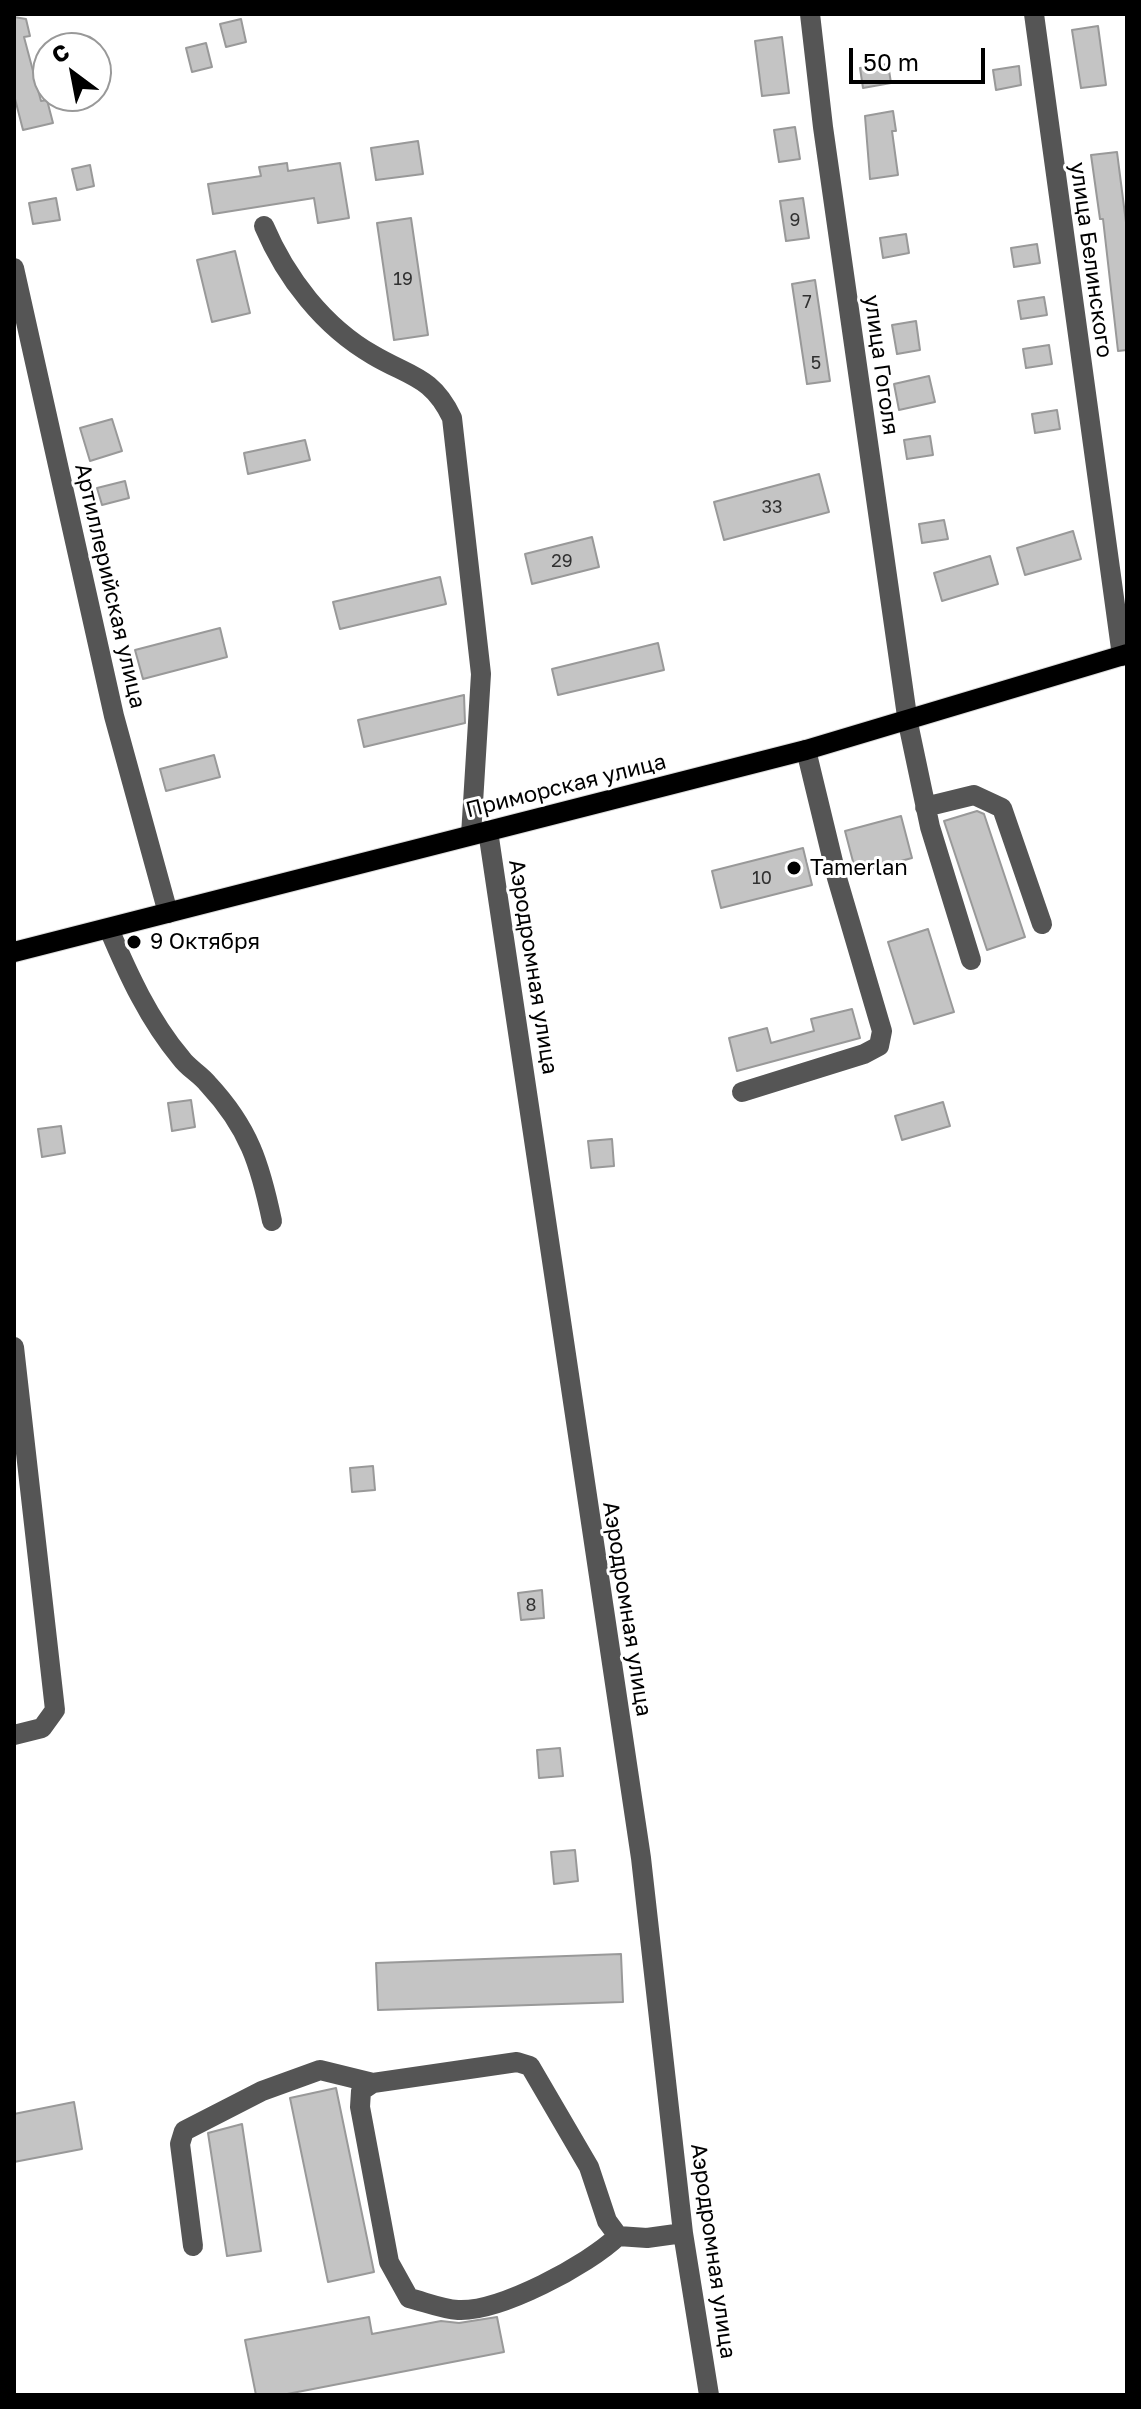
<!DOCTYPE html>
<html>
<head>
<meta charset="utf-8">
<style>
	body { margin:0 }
	#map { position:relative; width:1141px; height:2409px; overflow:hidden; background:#fff; font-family:"Golos Text",sans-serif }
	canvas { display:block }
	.frame { position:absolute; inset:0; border:16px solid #000; pointer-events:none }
	.north { position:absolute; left:32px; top:32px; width:80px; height:80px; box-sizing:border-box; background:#fff; border:2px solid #999; border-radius:50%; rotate:328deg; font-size:22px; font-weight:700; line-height:32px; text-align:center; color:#000 }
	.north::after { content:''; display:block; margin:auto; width:28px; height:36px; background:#000; clip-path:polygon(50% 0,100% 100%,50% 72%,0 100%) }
	.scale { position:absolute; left:849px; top:48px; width:136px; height:36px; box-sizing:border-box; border:4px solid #000; border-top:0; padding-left:10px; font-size:24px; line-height:28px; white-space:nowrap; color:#000; -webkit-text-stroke:6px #fff; paint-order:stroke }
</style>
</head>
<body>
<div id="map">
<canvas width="1141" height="2409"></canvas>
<div class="frame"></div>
<div class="north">С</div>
<div class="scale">50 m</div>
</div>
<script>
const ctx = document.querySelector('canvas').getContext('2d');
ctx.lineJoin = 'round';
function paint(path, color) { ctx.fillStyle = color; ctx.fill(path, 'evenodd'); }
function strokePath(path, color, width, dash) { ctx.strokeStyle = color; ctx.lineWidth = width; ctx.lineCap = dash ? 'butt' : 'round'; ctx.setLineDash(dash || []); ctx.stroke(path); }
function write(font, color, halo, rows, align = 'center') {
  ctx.font = font + ' "Golos Text",sans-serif'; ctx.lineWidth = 6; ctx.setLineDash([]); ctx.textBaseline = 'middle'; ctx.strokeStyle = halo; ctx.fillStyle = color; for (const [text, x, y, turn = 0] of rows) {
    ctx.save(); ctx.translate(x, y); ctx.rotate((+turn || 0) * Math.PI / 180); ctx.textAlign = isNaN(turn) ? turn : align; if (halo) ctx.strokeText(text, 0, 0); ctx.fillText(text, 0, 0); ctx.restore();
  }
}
const building = new Path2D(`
	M14 17 26 19 30 36 24 37 41 101 47 100 53 123 23 130 14 95Z
	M241 19 246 42 226 47 220 24Z
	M1098 26 1106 85 1081 88 1072 30Z
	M782 37 789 93 762 96 755 41Z
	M206 43 212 67 192 72 186 48Z
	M888 64 891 83 863 88 860 68Z
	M1019 66 1021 85 996 90 993 70Z
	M893 111 896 131H892L898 175 870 179 865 116Z
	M795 127 800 159 779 162 774 130Z
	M418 141 423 174 376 180 371 148Z
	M1117 152 1127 230V350L1118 351 1103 219H1100L1091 155Z
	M287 163 288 171 340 163 349 218 318 223 314 198 213 214 208 184 261 176 259 167Z
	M90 165 94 186 77 190 72 169Z
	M56 198 60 220 33 224 29 203Z
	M803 198 809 238 786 241 780 201Z
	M411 218 428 335 394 340 377 223Z
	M906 234 909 253 883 258 880 238Z
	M1037 244 1040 263 1014 267 1011 248Z
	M235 251 250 313 212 322 197 260Z
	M815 280 830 381 807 384 792 284Z
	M1044 297 1047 315 1021 319 1018 301Z
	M916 321 920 350 897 354 892 325Z
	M1049 345 1052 364 1026 368 1023 349Z
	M929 376 935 402 899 410 894 384Z
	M1057 410 1060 429 1035 433 1032 414Z
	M112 419 122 451 90 461 80 428Z
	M930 436 933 455 907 459 904 440Z
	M305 440 310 460 248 474 244 453Z
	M819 474 829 512 724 540 714 502Z
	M125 481 129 498 102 505 97 488Z
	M944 520 948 539 922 543 919 524Z
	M1073 531 1081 559 1025 575 1017 548Z
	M592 537 599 567 532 584 525 554Z
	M990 556 998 584 942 601 934 573Z
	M440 577 446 604 340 629 333 602Z
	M220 628 227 657 143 679 135 650Z
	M658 643 664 670 558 695 552 669Z
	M464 695 465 723 364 747 358 720Z
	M214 755 220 777 166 791 160 769Z
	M977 811 984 814 1025 937 987 950 944 821Z
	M901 816 912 858 856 873 845 831Z
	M803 848 812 885 721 908 712 871Z
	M928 929 954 1012 914 1024 888 942Z
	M852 1009 860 1038 737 1071 729 1038 767 1028 771 1043 814 1031 811 1019Z
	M191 1100 195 1127 172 1131 168 1103Z
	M943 1102 950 1126 902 1140 895 1116Z
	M61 1126 65 1153 42 1157 38 1129Z
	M612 1139 614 1166 591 1168 588 1141Z
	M373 1466 375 1490 352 1492 350 1468Z
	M542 1590 544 1618 521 1620 518 1593Z
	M560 1748 563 1776 539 1778 537 1750Z
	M575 1850 578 1881 554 1884 551 1852Z
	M621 1954 623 2002 378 2010 376 1963Z
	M336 2088 374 2272 328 2282 290 2098Z
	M74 2102 82 2149 14 2162V2114Z
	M242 2124 261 2251 227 2256 208 2133Z
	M369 2317 372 2334 441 2321 459 2323 497 2317 504 2352 282 2395H256L245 2340Z`);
paint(building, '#c4c4c4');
strokePath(building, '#999', 2);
const major = new Path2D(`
	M14 952 806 750 1127 654`);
strokePath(major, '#dbdbdb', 22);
strokePath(new Path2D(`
	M810 14 823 127 908 723 930 827 971 960
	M1034 14 1122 656
	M264 226C286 278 324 327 373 355 410 377 432 376 452 418L481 674 471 835
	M14 268 114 716 168 913
	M925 807 974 795 1002 808 1042 924
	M488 831 641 1858 683 2233 709 2395
	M109 929C128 974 149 1020 181 1058 188 1068 200 1074 208 1084 249 1128 260 1164 272 1221
	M742 1092 864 1054 879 1046 882 1031 837 878 806 750
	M14 1347 55 1710 42 1728 14 1735
	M618 2236C588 2265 500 2312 458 2310 442 2309 425 2302 409 2298L389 2262 360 2107 361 2091 373 2083 517 2062 530 2066 589 2167 607 2221 618 2236 647 2238 683 2233
	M193 2246 180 2144 184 2131 262 2091 320 2070 373 2083`), '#555', 20);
strokePath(major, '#000', 20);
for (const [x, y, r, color] of [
	[794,868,8,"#000"],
	[134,942,8,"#000"]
]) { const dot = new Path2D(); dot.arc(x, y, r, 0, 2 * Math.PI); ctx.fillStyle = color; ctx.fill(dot); strokePath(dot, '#fff', 3); }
write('18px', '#313131', null, [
	["9",795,220],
	["19",403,279],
	["7",807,302],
	["5",816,363],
	["33",772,507],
	["29",562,561],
	["10",762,878],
	["8",531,1605]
]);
write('22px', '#000', '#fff', [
	["улица Белинского",1091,260,82],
	["улица Гоголя",881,365,82],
	["Артиллерийская улица",110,586,77],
	["Приморская улица",566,786,-14],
	["Аэродромная улица",533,967,81],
	["Аэродромная улица",627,1609,81],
	["Аэродромная улица",713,2251,82]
]);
write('22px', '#000', '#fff', [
	["Tamerlan",810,868],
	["9 Октября",150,942]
], 'left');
</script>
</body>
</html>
